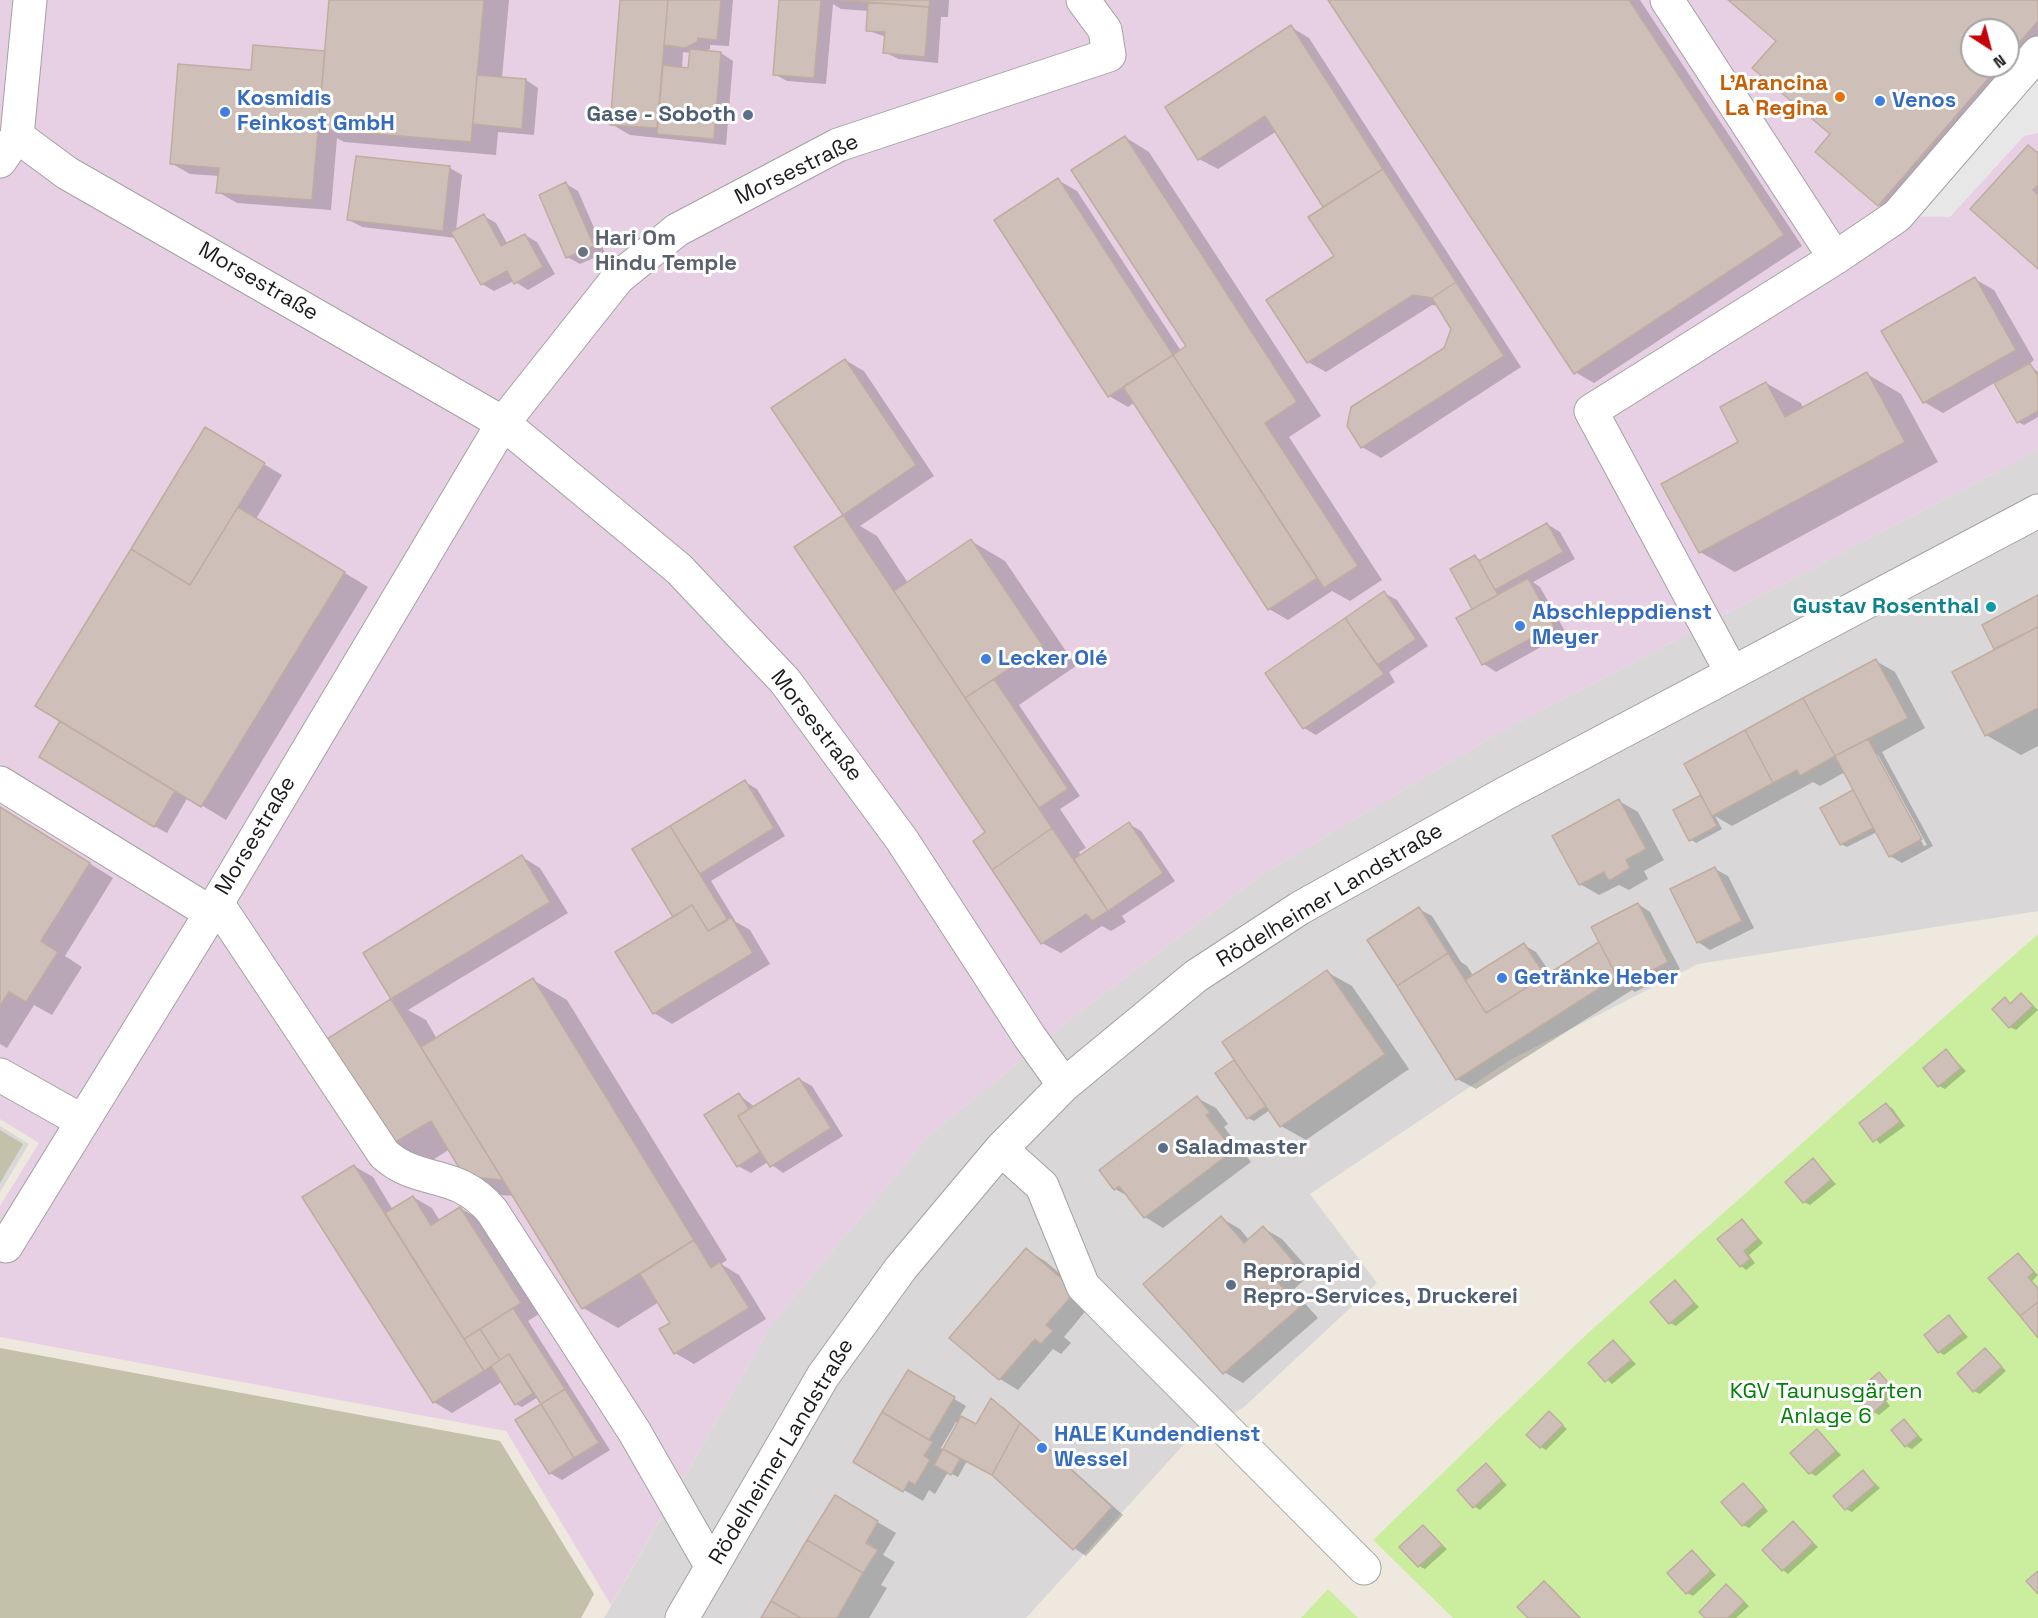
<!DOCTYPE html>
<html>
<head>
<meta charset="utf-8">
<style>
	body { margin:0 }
	#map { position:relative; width:2038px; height:1618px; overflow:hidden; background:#eee8de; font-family:"Space Grotesk",sans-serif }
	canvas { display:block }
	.north { position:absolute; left:1960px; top:18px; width:60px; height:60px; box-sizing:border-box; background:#fff; border:2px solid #a4a4a4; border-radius:50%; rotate:144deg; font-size:16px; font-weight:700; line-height:24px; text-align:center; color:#1b1b1b }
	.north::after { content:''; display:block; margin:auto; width:21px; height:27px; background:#c5000b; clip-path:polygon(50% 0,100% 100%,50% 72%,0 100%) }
</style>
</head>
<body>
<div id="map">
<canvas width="2038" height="1618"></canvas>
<div class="north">N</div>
</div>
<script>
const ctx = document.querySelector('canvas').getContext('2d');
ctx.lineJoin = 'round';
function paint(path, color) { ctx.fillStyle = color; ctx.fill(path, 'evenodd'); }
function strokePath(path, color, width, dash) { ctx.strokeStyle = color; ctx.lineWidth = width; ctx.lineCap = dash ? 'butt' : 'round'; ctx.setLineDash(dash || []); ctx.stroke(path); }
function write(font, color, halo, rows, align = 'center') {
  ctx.font = font + ' "Space Grotesk",sans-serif'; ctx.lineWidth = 6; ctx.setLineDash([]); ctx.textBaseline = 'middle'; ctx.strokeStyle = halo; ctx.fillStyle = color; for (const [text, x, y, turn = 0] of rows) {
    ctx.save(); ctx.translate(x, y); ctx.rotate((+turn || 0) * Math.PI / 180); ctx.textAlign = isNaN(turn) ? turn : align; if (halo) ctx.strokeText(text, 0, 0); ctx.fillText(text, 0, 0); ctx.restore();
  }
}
paint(new Path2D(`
	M2038 450V911L1698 964 1510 1060 1310 1194 1377 1283 1244 1407 1187 1441 1026 1618H604L773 1322 928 1137 1073 1017 1263 874 1497 734Z
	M0 1126 29 1144 0 1192Z`), '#d9d7d7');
paint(new Path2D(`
	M0 0H2038V450L1497 734 1263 874 1073 1017 928 1137 773 1322 611 1605 506 1431 0 1337V1206L39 1143 0 1119ZM1972 30H2008V66H1972Z`), '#e8d0e4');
paint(new Path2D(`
	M0 1130 23 1144 0 1183Z
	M0 1348 500 1441 594 1594 581 1618H0Z`), '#c3c1aa');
paint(new Path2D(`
	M2038 934V1618H1453L1373 1540 1588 1333Z
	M1328 1589 1358 1618H1301Z`), '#caee9e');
paint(new Path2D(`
	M2038 53V133L2024 136 1950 217 1897 216Z`), '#e7e7e7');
paint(new Path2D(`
	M331 0H509L502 78 526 80 538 88 534 135 498 132 496 155 344 142 337 138 331 210 237 203 218 192 219 176 190 174 171 163 253 71 326 53Z
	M622 0H733L729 46 710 45V49L703 52 721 53 733 61 726 145 630 135 611 124ZM683 52 691 53 690 69 682 68Z
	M781 0H949L948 17H941L938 63 898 59 885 52 886 37 867 30 869 11 841 9 833 4 826 84 787 81 774 74Z
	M1330 0H1640L1802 246 1594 383 1575 372Z
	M1730 0H2038V53L1898 216 1879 205 1832 134 1778 41ZM1972 30H2008V66H1972Z
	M1291 27 1309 38 1521 367 1381 458 1362 447 1446 349 1453 329 1438 306 1432 305 1326 372 1308 362 1336 257 1325 207 1277 131 1218 169 1199 159Z
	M1125 137 1149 152 1321 416 1289 437 1382 580 1350 601 1332 591 1288 620 1269 609 1135 402 1128 407 1109 396 1058 180 1077 191 1181 351 1188 347Z
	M2029 147 2038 152V267Z
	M357 157 450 168 462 175 456 231 484 216 496 223 508 245 525 235 537 242 555 274 528 290 514 281 494 291 482 284 456 238 362 227 349 220Z
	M566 184 578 191 605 253 580 264 567 257Z
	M1975 279 1994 290 2034 360 2029 364 2038 372V417L2024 425 2018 422 1996 382 1943 413 1924 402Z
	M845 360 864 371 934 476 860 526 877 536 908 583 971 541 1005 561 1076 666 1019 705 1080 796 1060 809 1086 848 1079 852 1081 856 1129 824 1141 831 1175 881 1122 916 1126 922 1111 931 1102 926 1061 953 1042 943 987 832 796 548 845 515 773 408Z
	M1867 374 1901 394 1938 462 1735 572 1700 552 1740 442 1766 383 1801 403 1803 408Z
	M224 440 282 475 256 519 368 587 226 820 188 797 167 833 154 826 75 731Z
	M1547 524 1560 532 1575 559 1533 582 1540 587 1566 633 1496 672 1484 664 1458 618 1474 610 1452 570 1475 557 1482 561Z
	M1384 593 1397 600 1428 646 1389 672 1395 682 1316 735 1304 728Z
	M2038 597V746L2021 755 1986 735 1998 650 1984 626Z
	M1876 661 1895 672 1925 728 1882 752 1933 846 1902 863 1890 856 1877 832 1847 847 1841 844 1853 791 1857 794 1845 772 1820 786 1813 782 1732 826 1715 816 1722 829 1696 843 1690 839 1703 796ZM1875 755H1878L1927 845 1924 846Z
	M745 782 757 789 785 836 711 881 736 922 750 930 770 964 672 1024 654 1013 676 917 634 850Z
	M1619 801 1638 812 1664 860 1644 871 1648 879 1629 890 1619 885 1599 895 1580 884Z
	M0 808 113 878 65 956 82 967 52 1015 34 1005 7 1048 0 1044Z
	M522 857 540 868 568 913 408 1010 426 1020 437 1039 533 980 567 1000 727 1260 721 1264 739 1275 766 1319 694 1364 675 1353 672 1323 659 1302 618 1328 583 1308 515 1196 500 1195 465 1174 450 1149 428 1163 394 1143 330 1039 393 999 366 953Z
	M1715 869 1728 876 1754 928 1710 950 1698 942Z
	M1638 904 1650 912 1680 969 1635 992 1632 990 1476 1089 1457 1079 1419 909 1432 916 1461 962 1467 966 1474 977 1524 945 1536 952 1551 974 1601 942Z
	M1327 972 1352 986 1409 1069 1306 1140 1281 1126 1270 1110 1254 1121 1248 1118 1217 1073 1236 1060Z
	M2022 995 2038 1010 2016 1030 2010 1027 2005 999 2012 1004Z
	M1946 1051 1966 1071 1945 1089 1939 1086Z
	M799 1079 812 1086 843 1136 783 1173 768 1162 751 1173 738 1166 706 1116 739 1095 755 1107Z
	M1197 1098 1216 1108 1228 1124 1224 1127 1251 1162 1163 1228 1145 1217 1128 1196 1115 1189Z
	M1886 1105 1892 1108 1905 1126 1880 1144 1861 1123Z
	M1813 1160 1836 1184 1810 1205 1804 1202Z
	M354 1166 373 1177 393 1210 413 1197 432 1208 440 1221 460 1208 479 1219 539 1314 528 1321 610 1450 562 1480 550 1473 543 1405 538 1397 522 1407 516 1404 502 1382 452 1413 434 1402Z
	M1221 1218 1240 1229 1249 1240 1263 1228 1282 1239 1312 1273 1293 1290 1318 1318 1243 1383 1224 1372Z
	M1742 1220 1763 1243 1749 1255 1755 1263 1746 1270 1741 1266Z
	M1026 1250 1045 1261 1093 1302 1064 1337 1071 1343 1061 1354 1053 1349 1018 1390 1000 1379Z
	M2018 1255 2038 1275 2032 1281 2038 1287V1335Z
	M1675 1282 1699 1307 1676 1326 1670 1323Z
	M1949 1317 1968 1337 1944 1355 1939 1352Z
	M1613 1342 1636 1364 1612 1384 1590 1363Z
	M1986 1350 2006 1371 1980 1394 1974 1391Z
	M909 1372 966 1406 960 1416 977 1426 991 1400 1003 1407 1123 1515 1086 1556 1074 1548 994 1475 967 1461 958 1477 948 1472 935 1494 929 1490 923 1501 855 1462ZM956 1422 959 1424 944 1450 941 1448Z
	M1879 1374 1897 1391 1886 1401 1890 1406 1879 1415 1874 1412Z
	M1549 1413 1567 1429 1546 1450 1541 1447Z
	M1904 1421 1923 1440 1912 1449 1906 1446Z
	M1817 1431 1841 1455 1816 1476 1810 1473Z
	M1486 1465 1507 1485 1480 1510 1474 1506Z
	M1863 1472 1880 1488 1852 1512 1846 1509Z
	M1743 1485 1768 1511 1749 1528 1743 1525Z
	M835 1497 896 1533 883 1555 895 1562 881 1585 887 1588 869 1618H763Z
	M1793 1523 1818 1547 1788 1574 1783 1570Z
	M1423 1527 1447 1549 1425 1569 1419 1566Z
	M1692 1552 1716 1575 1693 1596 1687 1593Z
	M1544 1582 1550 1586 1581 1618H1530Z
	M1727 1586 1749 1606 1736 1618H1707Z`), '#0003');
const building = new Path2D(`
	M329 0H484L471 142 318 129Z
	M620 0H668L657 128 610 125Z
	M668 0H721L717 40 698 38 697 42 685 48 664 45Z
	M779 0H821L814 78 773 75Z
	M839 0H930L929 7Z
	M1328 0H1629L1784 235 1574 374Z
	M1728 0H2038V21L2008 56V30H1972V66H1999L1878 206 1815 152 1830 134 1752 68 1776 41Z
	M868 2 929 7 925 57 883 53 885 32 866 31Z
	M1291 25 1383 169 1323 207 1265 116 1198 160 1165 107Z
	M253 45 325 51 312 200 216 193 219 168 170 164 178 64 251 70Z
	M690 49 721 52 714 139 657 134 663 65 688 68Z
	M477 75 526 79 522 129 473 124Z
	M1125 136 1297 402 1265 423 1358 566 1324 588 1173 355 1186 346 1071 170Z
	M2028 145 2038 153V185L2033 190 2038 195V269L1970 209Z
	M356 156 450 166 443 231 347 220Z
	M1383 169 1456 282 1432 298 1413 295 1307 363 1266 300 1334 256 1308 217Z
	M1058 178 1173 355 1108 397 994 220Z
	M566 182 594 246 566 258 539 195Z
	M484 214 501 246 525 234 543 267 514 284 507 271 481 285 451 232Z
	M1975 277 2016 350 1923 403 1881 331Z
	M1456 282 1504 356 1361 448 1347 426 1351 407 1444 348 1451 329 1432 298Z
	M1173 355 1317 578 1268 610 1123 387Z
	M845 359 916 465 843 515 771 408Z
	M2030 363 2038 377V411L2017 423 1994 383Z
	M1867 372 1905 442 1699 553 1661 484 1738 442 1720 407 1766 382 1785 417Z
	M205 427 265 463 190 585 131 549Z
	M238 507 345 572 201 807 35 706 131 549 190 585Z
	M843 515 1052 828 992 870 973 841 985 832 794 547Z
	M1547 523 1563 552 1495 590 1479 561Z
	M971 539 1043 646 965 698 894 591Z
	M1475 555 1498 595 1472 609 1450 569Z
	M1528 578 1554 626 1482 665 1456 618Z
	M1384 591 1416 639 1377 665 1345 618Z
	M2038 595V627L1994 649 1982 625Z
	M1345 618 1384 674 1303 729 1265 673Z
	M2038 627V708L1985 736 1952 672Z
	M1876 659 1908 718 1835 756 1803 698Z
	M994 679 1068 789 1039 808 965 698Z
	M1803 698 1835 756 1800 776 1797 770 1773 783 1745 730Z
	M60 721 175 791 154 827 39 757Z
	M1745 730 1773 783 1712 816 1684 764Z
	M1868 739 1922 839 1889 857 1835 756Z
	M745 780 774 828 700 874 670 826Z
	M1853 790 1873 828 1840 845 1820 808Z
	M1701 795 1717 826 1689 841 1673 810Z
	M1619 799 1646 849 1626 860 1630 868 1609 881 1604 872 1579 885 1552 836Z
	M0 807 90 863 41 941 58 952 26 1002 9 992 0 1006Z
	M1129 822 1163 873 1108 911 1074 859Z
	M670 826 728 920 708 931 692 905 673 917 632 849Z
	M1052 828 1108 911 1092 921 1086 914 1041 944 992 870Z
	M522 855 550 902 391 999 363 953Z
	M1715 867 1742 921 1697 943 1670 889Z
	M1638 903 1668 962 1622 986 1591 927Z
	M692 905 708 931 731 917 753 953 653 1014 615 952Z
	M1419 907 1448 953 1397 986 1367 940Z
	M1599 942 1617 977 1456 1080 1397 986 1448 953 1486 1013Z
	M1524 943 1545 976 1486 1013 1465 980Z
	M1327 970 1385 1054 1280 1127 1222 1042Z
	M533 978 694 1240 582 1309 421 1047Z
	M2021 993 2033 1006 2009 1028 1992 1009 2005 997 2010 1004Z
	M391 999 503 1180 464 1176 431 1121 392 1144 327 1039Z
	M1946 1049 1961 1068 1938 1087 1923 1068Z
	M1234 1060 1266 1106 1247 1119 1215 1073Z
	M799 1078 831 1128 770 1167 738 1116Z
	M739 1093 749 1109 738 1116 760 1152 737 1167 704 1115Z
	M1197 1096 1210 1113 1206 1115 1233 1151 1144 1218 1119 1186 1114 1190 1099 1170Z
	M1886 1103 1900 1122 1873 1142 1859 1123Z
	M1813 1158 1831 1180 1803 1203 1785 1182Z
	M354 1165 484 1371 433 1403 302 1197Z
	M413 1196 431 1225 460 1207 521 1303 464 1339 385 1213Z
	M1221 1216 1244 1243 1263 1226 1294 1262 1275 1279 1300 1307 1223 1374 1143 1284Z
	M1742 1219 1758 1239 1744 1251 1750 1259 1740 1267 1717 1239Z
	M694 1240 711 1268 720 1262 749 1308 674 1354 659 1329 670 1323 640 1274Z
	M1026 1248 1076 1291 1046 1325 1053 1331 1041 1344 1035 1339 999 1380 949 1338Z
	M2018 1253 2034 1272 2028 1277 2038 1289V1302L2020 1316 1988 1278Z
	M1675 1280 1694 1303 1669 1324 1650 1302Z
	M2038 1302V1338L2020 1316Z
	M513 1308 565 1389 541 1404 509 1354 500 1360 480 1329Z
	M1949 1315 1963 1333 1938 1353 1924 1335Z
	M480 1329 500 1360 484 1371 464 1339Z
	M1613 1340 1631 1360 1605 1382 1588 1363Z
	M1985 1348 2002 1367 1973 1392 1957 1373Z
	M509 1354 533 1393 515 1405 491 1366Z
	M908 1370 955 1397 929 1440 882 1412Z
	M1879 1372 1892 1387 1881 1397 1885 1402 1873 1413 1855 1393Z
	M565 1389 599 1443 574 1458 541 1404Z
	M991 1398 1020 1423 992 1475 943 1449 961 1416 976 1424Z
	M541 1404 574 1458 549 1474 515 1420Z
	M1549 1411 1563 1425 1540 1448 1526 1435Z
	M882 1412 933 1442 924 1456 930 1460 915 1485 909 1481 903 1492 853 1462Z
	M1904 1419 1918 1436 1905 1447 1891 1430Z
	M1020 1423 1112 1507 1073 1550 992 1475Z
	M1817 1429 1836 1451 1809 1474 1790 1453Z
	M943 1449 960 1459 951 1475 934 1465Z
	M1486 1463 1502 1481 1473 1508 1457 1490Z
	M1863 1470 1875 1485 1845 1510 1833 1496Z
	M1743 1483 1764 1507 1742 1526 1721 1502Z
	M835 1495 878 1521 866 1543 878 1550 863 1573 807 1540Z
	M1793 1521 1813 1543 1782 1571 1762 1550Z
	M1423 1525 1442 1545 1418 1567 1399 1547Z
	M807 1540 863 1573 837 1618H801L771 1601Z
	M1692 1550 1711 1571 1686 1594 1667 1573Z
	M2038 1571V1594L2026 1581Z
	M1544 1581 1580 1618H1528L1517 1607Z
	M1726 1584 1744 1602 1728 1618H1705L1699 1612Z
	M771 1601 801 1618H761Z`);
paint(building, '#cec0b8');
strokePath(building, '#c0aca0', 1.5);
const minor = new Path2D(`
	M1667 0 1835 258
	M17 136 67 173 503 423 679 569 785 681 902 840 1029 1036 1064 1085
	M0 161 17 136 30 0
	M1732 673 1591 411 1835 258 1897 216 2038 53
	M0 783 211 913
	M217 903 384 1154C419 1186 456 1168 492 1211L634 1431 712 1567
	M0 1075 82 1121
	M1001 1149 1042 1186 1083 1286 1364 1568
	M6 1246 211 913 503 423 618 278 677 230 838 145 1109 55 1105 30 1083 0
	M682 1618 823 1376 901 1268 1001 1149 1064 1085 1196 976 1300 908 1506 793 2038 511`);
strokePath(minor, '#a2a2a2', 35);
strokePath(minor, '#fff', 33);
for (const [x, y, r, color] of [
	[1840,97,6,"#e8710a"],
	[1880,101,6,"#3f7fe0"],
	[225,112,6,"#3f7fe0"],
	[748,115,6,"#5c6f8a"],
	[583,252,6,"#6b7280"],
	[1991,607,6,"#0f9aa8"],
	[1520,626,6,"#3f7fe0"],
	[986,659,6,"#3f7fe0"],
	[1502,978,6,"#3f7fe0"],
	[1163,1148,6,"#5c6f8a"],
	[1231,1285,6,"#5c6f8a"],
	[1042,1448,6,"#3f7fe0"]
]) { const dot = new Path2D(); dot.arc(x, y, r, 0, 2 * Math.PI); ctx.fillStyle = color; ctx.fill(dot); strokePath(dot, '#fff', 2); }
write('bold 22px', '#c56008', '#fff', [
	["L'Arancina",1828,84],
	["La Regina",1828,109]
], 'right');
write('bold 22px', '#366cbe', '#fff', [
	["Kosmidis",237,99],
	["Feinkost GmbH",237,124],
	["Venos",1892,101],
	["Abschleppdienst",1532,613],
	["Meyer",1532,638],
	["Lecker Olé",998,659],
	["Getränke Heber",1514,978],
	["HALE Kundendienst",1054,1435],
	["Wessel",1054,1460]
], 'left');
write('bold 22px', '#4e5e75', '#fff', [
	["Gase - Soboth",736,115,"right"],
	["Saladmaster",1175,1148],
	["Reprorapid",1243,1272],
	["Repro-Services, Druckerei",1243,1297]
], 'left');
write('22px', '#1b1b1b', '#fff', [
	["Morsestraße",797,170,-26],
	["Morsestraße",258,282,30],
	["Morsestraße",816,726,52],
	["Morsestraße",256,836,-59],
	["Rödelheimer Landstraße",1330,896,-31],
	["Rödelheimer Landstraße",782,1452,-59]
]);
write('bold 22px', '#5b616d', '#fff', [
	["Hari Om",595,239],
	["Hindu Temple",595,264]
], 'left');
write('bold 22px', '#0d838f', '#fff', [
	["Gustav Rosenthal",1979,607]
], 'right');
write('22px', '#018005', '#fff', [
	["KGV Taunusgärten",1826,1392],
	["Anlage 6",1826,1417]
]);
</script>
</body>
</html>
